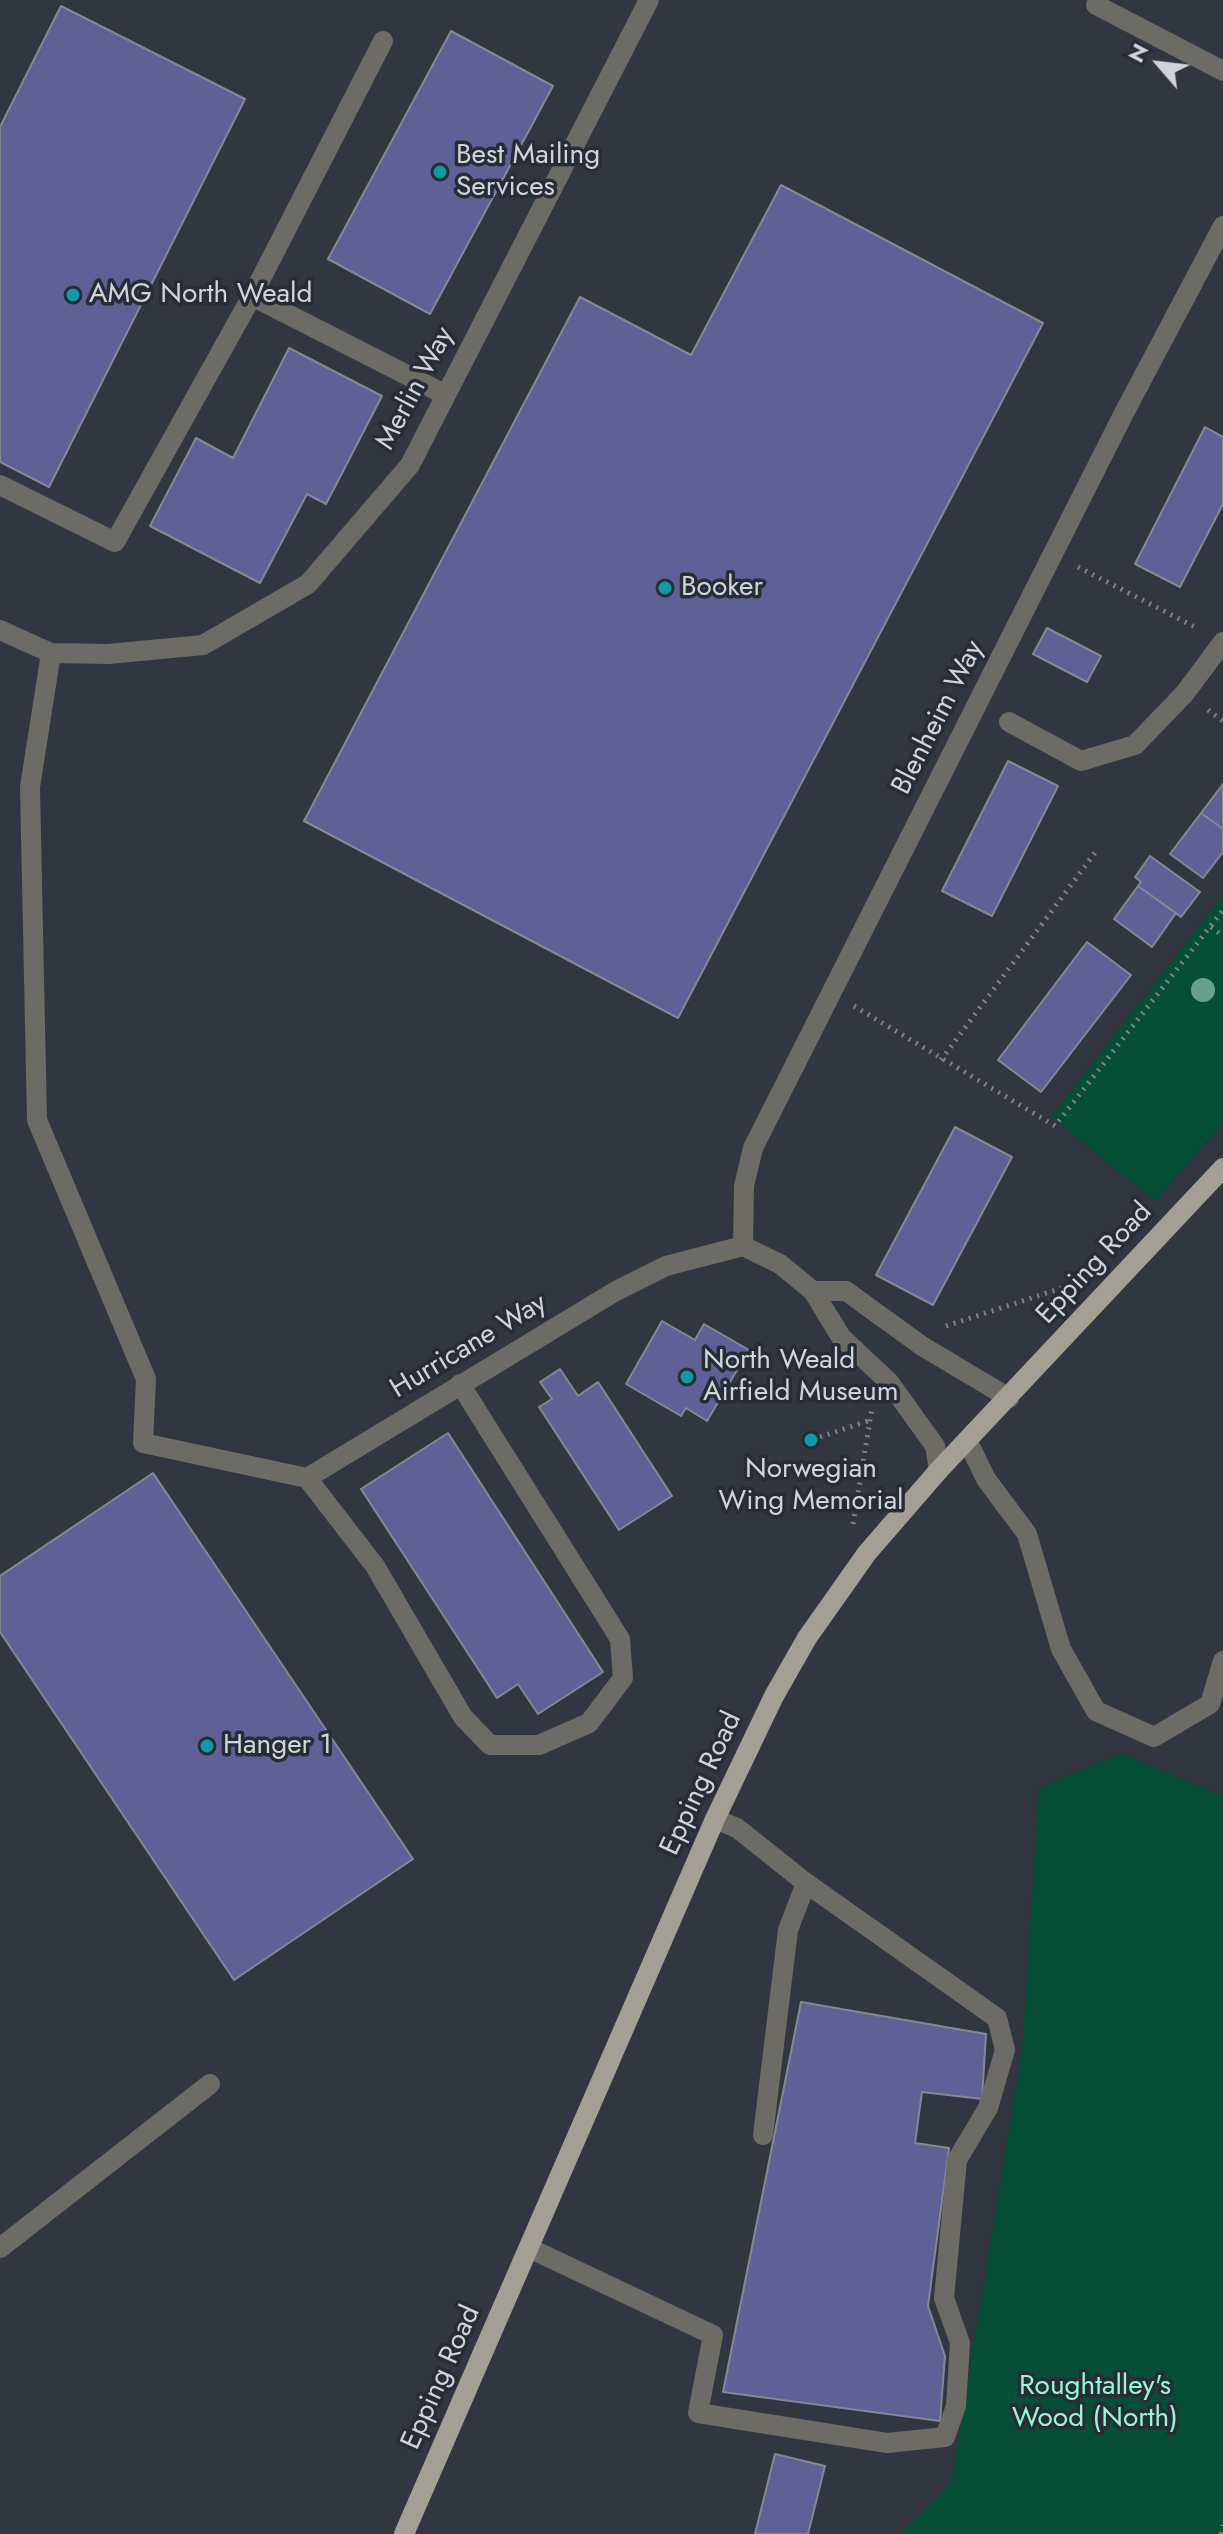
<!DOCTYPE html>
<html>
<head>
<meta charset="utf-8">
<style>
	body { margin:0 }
	#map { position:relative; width:1223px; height:2534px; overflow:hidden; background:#323640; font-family:Jost,sans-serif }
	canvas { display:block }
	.north { position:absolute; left:1119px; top:24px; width:80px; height:80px; -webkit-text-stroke:6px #282c36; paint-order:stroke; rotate:298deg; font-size:22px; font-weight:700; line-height:32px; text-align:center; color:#d1d4da }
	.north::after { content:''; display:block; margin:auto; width:28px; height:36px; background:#d1d4da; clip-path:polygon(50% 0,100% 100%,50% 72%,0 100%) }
</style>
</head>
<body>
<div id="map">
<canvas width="1223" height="2534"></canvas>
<div class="north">N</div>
</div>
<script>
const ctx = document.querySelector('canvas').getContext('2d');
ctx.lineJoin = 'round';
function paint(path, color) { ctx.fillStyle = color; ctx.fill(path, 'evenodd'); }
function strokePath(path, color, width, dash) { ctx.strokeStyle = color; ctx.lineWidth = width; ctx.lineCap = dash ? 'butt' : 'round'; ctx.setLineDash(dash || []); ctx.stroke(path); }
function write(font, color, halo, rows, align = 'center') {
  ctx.font = font + ' Jost,sans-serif'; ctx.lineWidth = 7; ctx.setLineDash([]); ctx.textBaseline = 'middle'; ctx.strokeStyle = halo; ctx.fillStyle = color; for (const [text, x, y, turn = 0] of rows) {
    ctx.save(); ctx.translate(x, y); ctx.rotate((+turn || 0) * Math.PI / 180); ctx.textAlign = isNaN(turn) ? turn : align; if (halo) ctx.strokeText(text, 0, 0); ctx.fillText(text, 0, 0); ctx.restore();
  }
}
paint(new Path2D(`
	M1223 895V1123L1155 1201 1051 1117Z
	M1120 1753 1223 1796V2534H900L951 2483 1022 2049 1039 1788Z`), '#074e37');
const building = new Path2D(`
	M61 6 245 99 49 487 0 462V127Z
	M451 31 553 86 430 314 328 259Z
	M781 185 1043 323 678 1018 304 821 580 297 691 355Z
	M289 348 382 396 326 504 307 494 260 583 150 526 196 438 233 458Z
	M1205 427 1223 437V504L1180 587 1135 564Z
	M1047 628 1101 656 1087 682 1033 654Z
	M1008 761 1058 786 992 916 942 891Z
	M1223 784V829L1201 813Z
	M1201 813 1223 829V852L1203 878 1170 854Z
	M1150 856 1200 892 1181 917 1138 886 1141 882 1135 877Z
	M1138 886 1176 913 1152 947 1114 919Z
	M1087 942 1131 975 1041 1092 998 1060Z
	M955 1127 1012 1157 933 1305 876 1275Z
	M662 1321 695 1340 704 1324 749 1350 707 1421 686 1408 681 1416 626 1384Z
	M560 1369 578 1396 598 1382 672 1496 619 1530 539 1407 552 1399 540 1382Z
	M448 1433 603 1672 538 1714 518 1684 497 1698 361 1489Z
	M153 1473 413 1859 234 1980 0 1632V1576Z
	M801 2002 986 2034 982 2099 922 2092 915 2143 949 2148 928 2306 945 2356 940 2421 723 2392Z
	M775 2454 825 2466 808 2534H755Z`);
paint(building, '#5f6096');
strokePath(building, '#868793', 2);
strokePath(new Path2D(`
	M1078 567 1197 628
	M1208 710 1223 721
	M1211 927 1223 936
	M854 1006 1055 1126 1223 910
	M941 1060 1097 850
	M946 1326 1074 1284
	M820 1437 871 1420
	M853 1524 872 1408
	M1221 2534 1223 2525`), '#7e8189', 5, [2, 6]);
strokePath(new Path2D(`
	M1096 5 1223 71
	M383 41 252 296 446 395
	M0 485 115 542 252 296
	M0 630 51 653 108 654 203 645 308 584 410 465 649 0
	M51 653 30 787 37 1120 146 1379 143 1443 307 1478 616 1291 666 1266 743 1246 780 1264 813 1291 841 1337 889 1382 935 1446 939 1470
	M1009 722 1081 761 1135 745 1185 693 1223 642
	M743 1246 744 1186 753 1148 1123 415 1223 226
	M813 1291H846L922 1346 1009 1398
	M968 1442 986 1479 1027 1534 1061 1649 1096 1711 1154 1737 1210 1704 1223 1661
	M307 1478 375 1566 463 1717 490 1745H539L589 1723 623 1678 620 1639 460 1384
	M763 2135 788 1930 806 1883
	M0 2248 210 2084
	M529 2248 713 2335 698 2413 887 2443 945 2437 956 2406 960 2343 944 2298 957 2160 988 2108 1005 2050 997 2018 806 1883 737 1828 715 1819`), '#6d6b66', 20);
strokePath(new Path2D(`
	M404 2534 715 1819 774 1696 807 1638 867 1553 939 1470 1223 1168`), '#a39f95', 20);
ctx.fillStyle = '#67a18e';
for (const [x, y] of [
	[1203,990]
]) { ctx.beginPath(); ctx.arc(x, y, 12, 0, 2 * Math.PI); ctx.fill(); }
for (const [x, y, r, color] of [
	[440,172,8,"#0f9aa8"],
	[73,295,8,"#0f9aa8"],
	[665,588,8,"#0f9aa8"],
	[687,1377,8,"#0f9aa8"],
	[811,1440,8,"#0f9aa8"],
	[207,1746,8,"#0f9aa8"]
]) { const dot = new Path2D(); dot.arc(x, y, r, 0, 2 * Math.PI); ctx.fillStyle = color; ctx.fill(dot); strokePath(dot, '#282c36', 3); }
write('28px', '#d1d4da', '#282c36', [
	["Best Mailing",456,156],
	["Services",456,188],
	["AMG North Weald",89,295],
	["Booker",681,588],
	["North Weald",703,1361],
	["Airfield Museum",703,1393],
	["Norwegian",811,1470,"center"],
	["Wing Memorial",811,1502,"center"],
	["Hanger 1",223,1746]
], 'left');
write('28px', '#d1d4da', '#282c36', [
	["Merlin Way",416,389,-62],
	["Blenheim Way",939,718,-63],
	["Epping Road",1095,1264,-47],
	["Hurricane Way",469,1347,-31],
	["Epping Road",702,1784,-65],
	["Epping Road",442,2378,-66]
]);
write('28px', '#93f9ce', '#282c36', [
	["Roughtalley's",1095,2387],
	["Wood (North)",1095,2419]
]);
</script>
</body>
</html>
